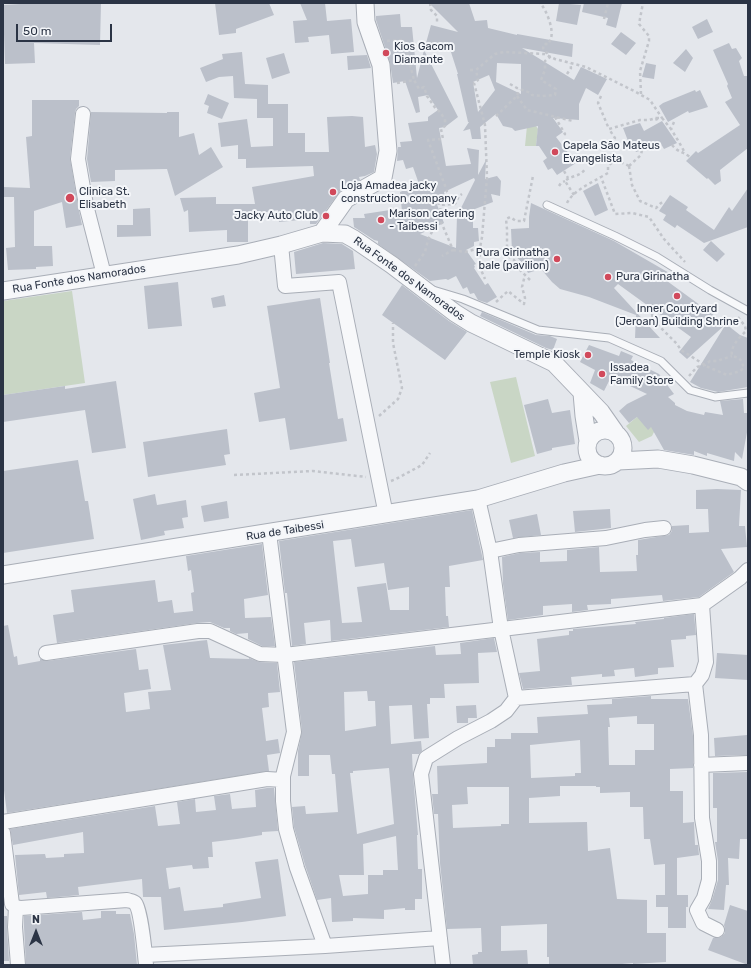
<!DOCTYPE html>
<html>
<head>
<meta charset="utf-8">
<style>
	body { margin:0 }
	#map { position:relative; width:751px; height:968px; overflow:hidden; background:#e4e7ec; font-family:Rubik,sans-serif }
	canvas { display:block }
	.frame { position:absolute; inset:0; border:4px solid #2b3445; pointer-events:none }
	.north { position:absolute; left:16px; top:912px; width:40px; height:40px; -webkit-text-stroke:3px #f4f6f9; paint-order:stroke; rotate:0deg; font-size:11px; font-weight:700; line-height:16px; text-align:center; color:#2b3445 }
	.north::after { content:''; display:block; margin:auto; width:14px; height:18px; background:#2b3445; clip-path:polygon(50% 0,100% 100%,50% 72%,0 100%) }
	.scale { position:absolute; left:16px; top:24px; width:96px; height:18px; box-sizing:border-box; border:2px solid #2b3445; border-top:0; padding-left:5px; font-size:12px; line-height:14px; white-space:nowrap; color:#2b3445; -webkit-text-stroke:3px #f4f6f9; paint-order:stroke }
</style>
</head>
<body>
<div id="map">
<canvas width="751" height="968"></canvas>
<div class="frame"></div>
<div class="north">N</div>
<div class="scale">50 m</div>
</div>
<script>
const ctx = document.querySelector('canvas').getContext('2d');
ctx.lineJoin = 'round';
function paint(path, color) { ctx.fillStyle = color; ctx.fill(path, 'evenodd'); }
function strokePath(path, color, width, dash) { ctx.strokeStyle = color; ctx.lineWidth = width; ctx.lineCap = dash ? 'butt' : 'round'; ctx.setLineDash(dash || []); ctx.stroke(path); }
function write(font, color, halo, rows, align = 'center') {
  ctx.font = font + ' Rubik,sans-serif'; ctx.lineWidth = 4; ctx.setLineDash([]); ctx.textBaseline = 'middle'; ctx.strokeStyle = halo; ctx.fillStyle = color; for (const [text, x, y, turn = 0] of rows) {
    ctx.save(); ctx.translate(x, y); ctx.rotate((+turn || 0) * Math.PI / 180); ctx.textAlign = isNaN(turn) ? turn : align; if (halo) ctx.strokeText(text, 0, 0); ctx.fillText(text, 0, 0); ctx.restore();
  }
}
paint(new Path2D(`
	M527 126H536L538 129 536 146H525Z
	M72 291 85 383 3 395V301Z
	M516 377 535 456 511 463 490 382Z
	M637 417 660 419V430L654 432 652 436 639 442 626 426Z`), '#c9d6c5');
paint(new Path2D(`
	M20 3H101L100 45 34 43 35 63 5 64 3 5 20 4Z
	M215 3H269L274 15 236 29V33L219 35Z
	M300 3H325L327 21 351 19 354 52 331 54 329 35 308 37 309 42 295 43 293 21 307 20Z
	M429 3H469L475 21 487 20 488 28 517 35V34L573 44 572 57 522 48 574 80 581 67 607 79 598 95 586 88 579 104V120L553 118 563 132 556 137 576 163 557 175 552 168 548 170 543 161 547 158 539 146H536L538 126 515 131 512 128 503 126 496 114 480 127 481 139H472L470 129 463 131 469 122H468L457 74H458L450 49 426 43 431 25 458 32ZM497 63 521 64V94L496 82ZM489 75 495 90 478 112 473 82Z
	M559 3 581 5 577 25 556 21Z
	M584 3H622L616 28 606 25 608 18 582 12Z
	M400 14 401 27H412L417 78 424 50 458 117 445 127 439 128 446 166 471 164 467 148 479 150 478 175 486 160 485 179 497 176 501 181 500 196 491 194 493 202 475 209 473 216V228H478L479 241 474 242V246L466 250 476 264 474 265 475 267 474 268 485 285 488 283 497 297 487 303 478 300 474 293 470 294 467 287 463 289 456 276 448 280 446 279 430 281 378 244V241L374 240 354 227 353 218H365L364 214 390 210 391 213 402 211 400 192 419 184 413 167 406 169 403 160 397 161 398 147H401L400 142 412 141 408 123 428 121V117L438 110 428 95 418 97 420 112 416 113 405 81 393 83 390 62 376 20V16ZM474 178 475 180 457 216 456 248 420 234 444 223 436 202 446 199 444 192Z
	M707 19 713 32 698 39 692 27Z
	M621 32 636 43 626 55 611 44Z
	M729 43 732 49 736 48 742 58 739 61 744 76H748V148L720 170 721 181 715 185 708 178 707 179 686 161 696 151 698 153 740 125 725 102 732 98 727 86 728 84 713 50Z
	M686 49 693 58 685 72 673 63Z
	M242 52 245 84 268 85V104H288V133H305V152H329L327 117 352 116 363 117 365 147 375 145 377 154 374 172 365 176 359 177 360 180 341 190 316 224H310V219L279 222 278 210 248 215V242H227V230L189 232 188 210 184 212 180 198 216 197V204H255L252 187 314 176 313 166 246 168V159H238V145L221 147 218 123 247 119 251 147 273 146V118H257V99L234 98 233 76 219 77 206 82 200 68 223 59 222 54Z
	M284 53 290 73 272 79 266 58Z
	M367 55 371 68 348 70 347 56Z
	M646 63 656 65 654 79 642 77Z
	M695 90 696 92 700 90 708 107 689 113 688 111 668 122 659 106 663 103Z
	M208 94 229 103 222 119 207 113 209 106 204 104Z
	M32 100H79V106L76 109 75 113 70 158 78 206 82 225 66 228 62 202 34 211V246H52L53 266 36 267V269L8 270 6 248 15 247 14 197H3V187L30 188 26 137 32 136Z
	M91 112 167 113V112H179V137L194 133 199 155 211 147 223 167 175 196 167 169 115 170V181L91 182 87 159Z
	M662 121 677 143 664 149 661 144 636 152 633 146H630L623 128 640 123 644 131Z
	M598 183 608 210 595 216 583 191Z
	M748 188V227L704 243 677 225 675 228 663 220 666 215 659 211 670 195 688 207 686 210 714 230 729 207 732 211Z
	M531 203 614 241 671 274 667 281 726 324 740 335 748 338V387L718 392 701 388 690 382 726 324 687 359 679 352 691 337 618 284 614 288 660 338H635L636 315 589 297 560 289 552 282 541 269 528 273 524 265 512 252 511 229 529 228V217Z
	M150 208 151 236 117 237V225H133V209Z
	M711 241 725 254 717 262 703 250Z
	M323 243 342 244 353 251 355 269 296 274 294 252Z
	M178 282 182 326 148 329 144 286Z
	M402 285 449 321 467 332 445 360 382 315Z
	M224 295 226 306 213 308 211 298Z
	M320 298 330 363H329L338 419 343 418 347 441 290 450 285 418 259 422 254 393 280 388 267 306Z
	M482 312 536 335 550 336 557 339 553 350 546 348 480 316Z
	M589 345 619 356 621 351 633 356 631 360 659 374 674 394 668 397 675 403V405L687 411 704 415 705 412 723 415 720 401 743 399 744 413H748V427L742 459 735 452 734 461 707 453V456L694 451V455L664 450 651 427 648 430 637 417 629 423 619 411 627 404 647 394 611 377 604 391 590 383 595 370 580 362Z
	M116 381 126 448 92 453 85 410 3 422V395L65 386V389Z
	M548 399 552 413 570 410 575 444 552 448V450L537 454 524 405Z
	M227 429 230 454 224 455 226 465 148 477 143 442Z
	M78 460 85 501H88L94 539 3 553V471Z
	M717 489 741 490 739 526H745L747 547 721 549 734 572 699 597 663 601 662 595 611 599V604L587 605 588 610 572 612V604L543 606V615L508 620 503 584 502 557 520 553 540 552V562L567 561V550L599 547 600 572 637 571 636 555H638V540L669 535 672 531V526L689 525V533L709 532 708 509H696V490Z
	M155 494 157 505 186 500 188 517 182 518 184 528 164 531 165 535 141 540 133 499Z
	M227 501 229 518 204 522 201 506Z
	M610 509 611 528 575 532 573 511Z
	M472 510 483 560 449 566 450 587H445L446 616H448L449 627 331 641 330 620 304 623 306 644 292 646 287 593H285L279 541ZM351 539 355 567 384 563 388 590 409 587V610H390L386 583 357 587 362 622 342 623 333 541Z
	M537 514 541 535 513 538 509 520Z
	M262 544 268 595 244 599 245 618 271 617 275 646H262L248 639V633L236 634 230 631V628H224L210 622 197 623 57 643 53 615 74 612 71 590 155 580 158 602 172 600 174 613 193 611 191 593 194 592 191 570 188 571 186 556Z
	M694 614 696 635 686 636V639L671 640 674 667 658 668V674L635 677 634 668 614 670 615 676 602 677V674L571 677 572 685 523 689 519 673 540 671 537 639 569 635V631H573V629L636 624 635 622 664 619V618Z
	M8 625 14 657 17 656 18 665 40 661V659L47 661 136 649 139 670 148 669 151 689 124 693 126 712 150 709 148 692 171 690 163 645 207 640 210 658 249 659V658L259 662 277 663 280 692 268 693 269 707 262 708 266 741 278 739 280 753 267 755 269 771 7 813 3 783V626Z
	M494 638 497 652 478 653 479 683 444 684 445 698H430V704H427L429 738 414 739 412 705 389 706 391 744 421 741 422 751 419 754H412L413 775 418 835H417L418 869H422V899H415V910H405V908L384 910V919L353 918V921L332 922 331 898 317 900 305 865 294 827 292 807 305 806 306 814 338 812 335 774H332L330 755H309V776H298V751L302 731 294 662 435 646 436 655 461 654 460 643ZM367 691 368 701H375L376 726 345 731 344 692ZM389 768 394 824 357 834 350 773H353V771ZM396 836 398 870H383V875H368V894L343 896 339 875H364L363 844Z
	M717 653 748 655V680L715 678Z
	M651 696V699H688L693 736V768L670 769V791H683V823L694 822 695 845H698L699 855 677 858V895H688V907H686V928H668V907H656V895H665V864L654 865 650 839H644L643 807H630V792L600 793V787H596V786H560V796L529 798V823L587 822 588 851 610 848 617 899 647 900V933H666V962L633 964V963L611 965H549V957H547V924L501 926V951L527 950 528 965H473L472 955 478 954V952H482L481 928 447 929 440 863 438 814H434L432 794H438L437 766 487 763V747H495V739H511V733H538L537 717 588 714 587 705 612 704V699ZM637 716V724H654V750H635V765H609L608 727H610L609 718ZM580 740 581 773H575V776L531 778 530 745ZM467 787H509V824H501V826L453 828 452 805 468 804Z
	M476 705 477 718H468V723H457L456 706Z
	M747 735 748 755 715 756 714 738Z
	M748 772V839H740L739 859 728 858 729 885H726L724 910 708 909 712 900 718 880V861L715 842H717V808H713V773Z
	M267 788H274L278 831 262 832V835L237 839 212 842 213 857H208L209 868 193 869 192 865 166 868 169 889 180 887 184 911 223 907V904L261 898 255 862 278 859 286 916 242 922 164 930 161 897H143L142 879 78 887 79 895 47 898 46 892 19 895 15 855 45 854 46 858 64 857V854L84 853 83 832 13 845 10 829 155 806 158 826 180 824 177 802 195 799 196 812 216 810 214 796 230 794 232 809 256 807 255 790Z
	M730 905 748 911V965L708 950 713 938 721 937 725 933V929L724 925Z
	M101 911H116V914H130L134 934 137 965H26L24 927V916L82 912 83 920 101 918Z
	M3 916H7V928L9 961H3Z`), '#bbc0ca');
const service = new Path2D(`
	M547 205 615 236 657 257 710 290 748 311
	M433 290 463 299 538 330 609 338 661 361 690 390 715 397 748 393`);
const minor = new Path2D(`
	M83 114 78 159 86 205 104 275
	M281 245 285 286 339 282 386 515
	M269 533 294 732 283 776V801L286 829 297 868 325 946
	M490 551 519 545 606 538 645 530 664 528
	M702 605 740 578 748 570
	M46 653 198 631H210L260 654 285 655 702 605 706 662 702 675 695 684 516 698
	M695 684 701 735 702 818 709 861V880L704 898 697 910 703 923 717 930
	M701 765 748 763
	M3 822 267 779 283 780
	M3 833 12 904 16 907 21 908 127 900C130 901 133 901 135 903 141 909 145 955 146 965
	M16 907 15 927 18 965
	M145 955 325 946 440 938
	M443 965 421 774 426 758 458 738 491 721 506 711 516 698 501 629 490 551 478 499`);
const tertiary = new Path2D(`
	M322 233 346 199 383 178 388 151 381 65 366 22 365 3
	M3 291 238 255 281 245 322 233 345 234 354 239 392 265 455 313 471 323 554 363 601 412 615 432
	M582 393 584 416 588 441
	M587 448a18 18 0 1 1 36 0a18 18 0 1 1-36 0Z
	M618 461 658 459 693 465 741 477 748 482
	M3 575 478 499 564 473 600 465`);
strokePath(service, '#a9aeb7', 9);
strokePath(minor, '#a9aeb7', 16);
strokePath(tertiary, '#a9aeb7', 19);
strokePath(new Path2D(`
	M430 3 431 10 437 16V23
	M604 19 608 3
	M387 41 404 40 414 80
	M470 70H476
	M567 74 571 68 570 63
	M397 83 414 80 419 89 424 87 427 96 436 109 439 111 445 119V126L441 129 443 139 428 140 447 191 445 192 447 199 438 202
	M510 84 517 88 531 93 532 95 542 96 555 95 556 89 541 80 545 70V61L550 57 543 48 544 44H549C549 41 551 40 551 38 554 29 546 9 540 3
	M641 94 640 71 649 41V36L639 24 643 3
	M517 96 527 110 573 121
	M601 96 598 103 609 129
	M496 116 517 96 519 89
	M555 117 565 134 562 137
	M656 118H662L671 129
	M674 122 671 129 679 142 685 153
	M672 145C679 153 682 151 690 157
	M612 162V142L615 138 609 129 640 120H649L656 118 658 123
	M629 166C621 162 615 159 608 166V173L601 177 615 214 632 213 649 217 664 239 685 262
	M629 166 632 185 640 201 656 208 661 203 665 202
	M629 166 641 155 642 150
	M564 171 568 178
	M559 186 561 183 565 181
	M574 195 565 181C572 175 580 177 585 169
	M438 202 439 205 455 204 459 196 462 194
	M567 203C573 191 589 184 601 177
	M439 217 441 205
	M480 248 479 265 485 279
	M453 250 465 252 480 248 482 237 487 177 485 125 474 83 478 80 476 70 495 54 504 52 544 54 555 59 586 67 636 92 650 100 662 118
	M415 266 425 252 428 240 439 217 453 250 442 256
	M530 280 518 268 514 260 507 255V229L506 219 510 217 516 221H524L533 176
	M496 302 508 291 524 304 525 298 522 287 525 275
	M651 308 653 320 677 344 681 350 708 367 727 375 740 371 744 368C741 360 741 358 732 356 730 346 740 337 746 331L745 326 737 316
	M689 376 697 367 705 365 710 361H717L732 356
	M379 416 398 399 402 388 393 343V323
	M234 475 313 471 366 477
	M391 481 396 479 422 465 430 453`), '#c2c5cb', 2.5, [3, 3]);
strokePath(service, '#f7f8fa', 7);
strokePath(minor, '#f7f8fa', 14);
strokePath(tertiary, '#f7f8fa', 17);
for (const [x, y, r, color] of [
	[386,53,4,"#d1495b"],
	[555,152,4,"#d1495b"],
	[333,192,4,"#d1495b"],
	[70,198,5,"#d1495b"],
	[326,216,4,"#d1495b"],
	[381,220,4,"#d1495b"],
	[557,259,4,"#d1495b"],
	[608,277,4,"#d1495b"],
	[677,296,4,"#d1495b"],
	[588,355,4,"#d1495b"],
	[602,374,4,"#d1495b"]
]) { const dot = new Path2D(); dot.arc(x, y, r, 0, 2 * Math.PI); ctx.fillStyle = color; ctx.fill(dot); strokePath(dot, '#f4f6f9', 1.5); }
write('11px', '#2b3445', '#f4f6f9', [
	["Kios Gacom",394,47],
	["Diamante",394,60],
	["Capela São Mateus",563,146],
	["Evangelista",563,159],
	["Loja Amadea jacky",341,186],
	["construction company",341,199],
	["Clinica St.",79,192],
	["Elisabeth",79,205],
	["Marison catering",389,214],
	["- Taibessi",389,227],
	["Jacky Auto Club",318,216,"right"],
	["Pura Girinatha",549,253,"right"],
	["bale (pavilion)",549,266,"right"],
	["Pura Girinatha",616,277],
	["Inner Courtyard",677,309,"center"],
	["(Jeroan) Building Shrine",677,322,"center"],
	["Temple Kiosk",580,355,"right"],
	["Issadea",610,368],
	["Family Store",610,381]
], 'left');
write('11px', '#2b3445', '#f4f6f9', [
	["Rua Fonte dos Namorados",79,279,-9],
	["Rua Fonte dos Namorados",409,279,36],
	["Rua de Taibessi",285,531,-9]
]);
</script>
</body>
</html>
